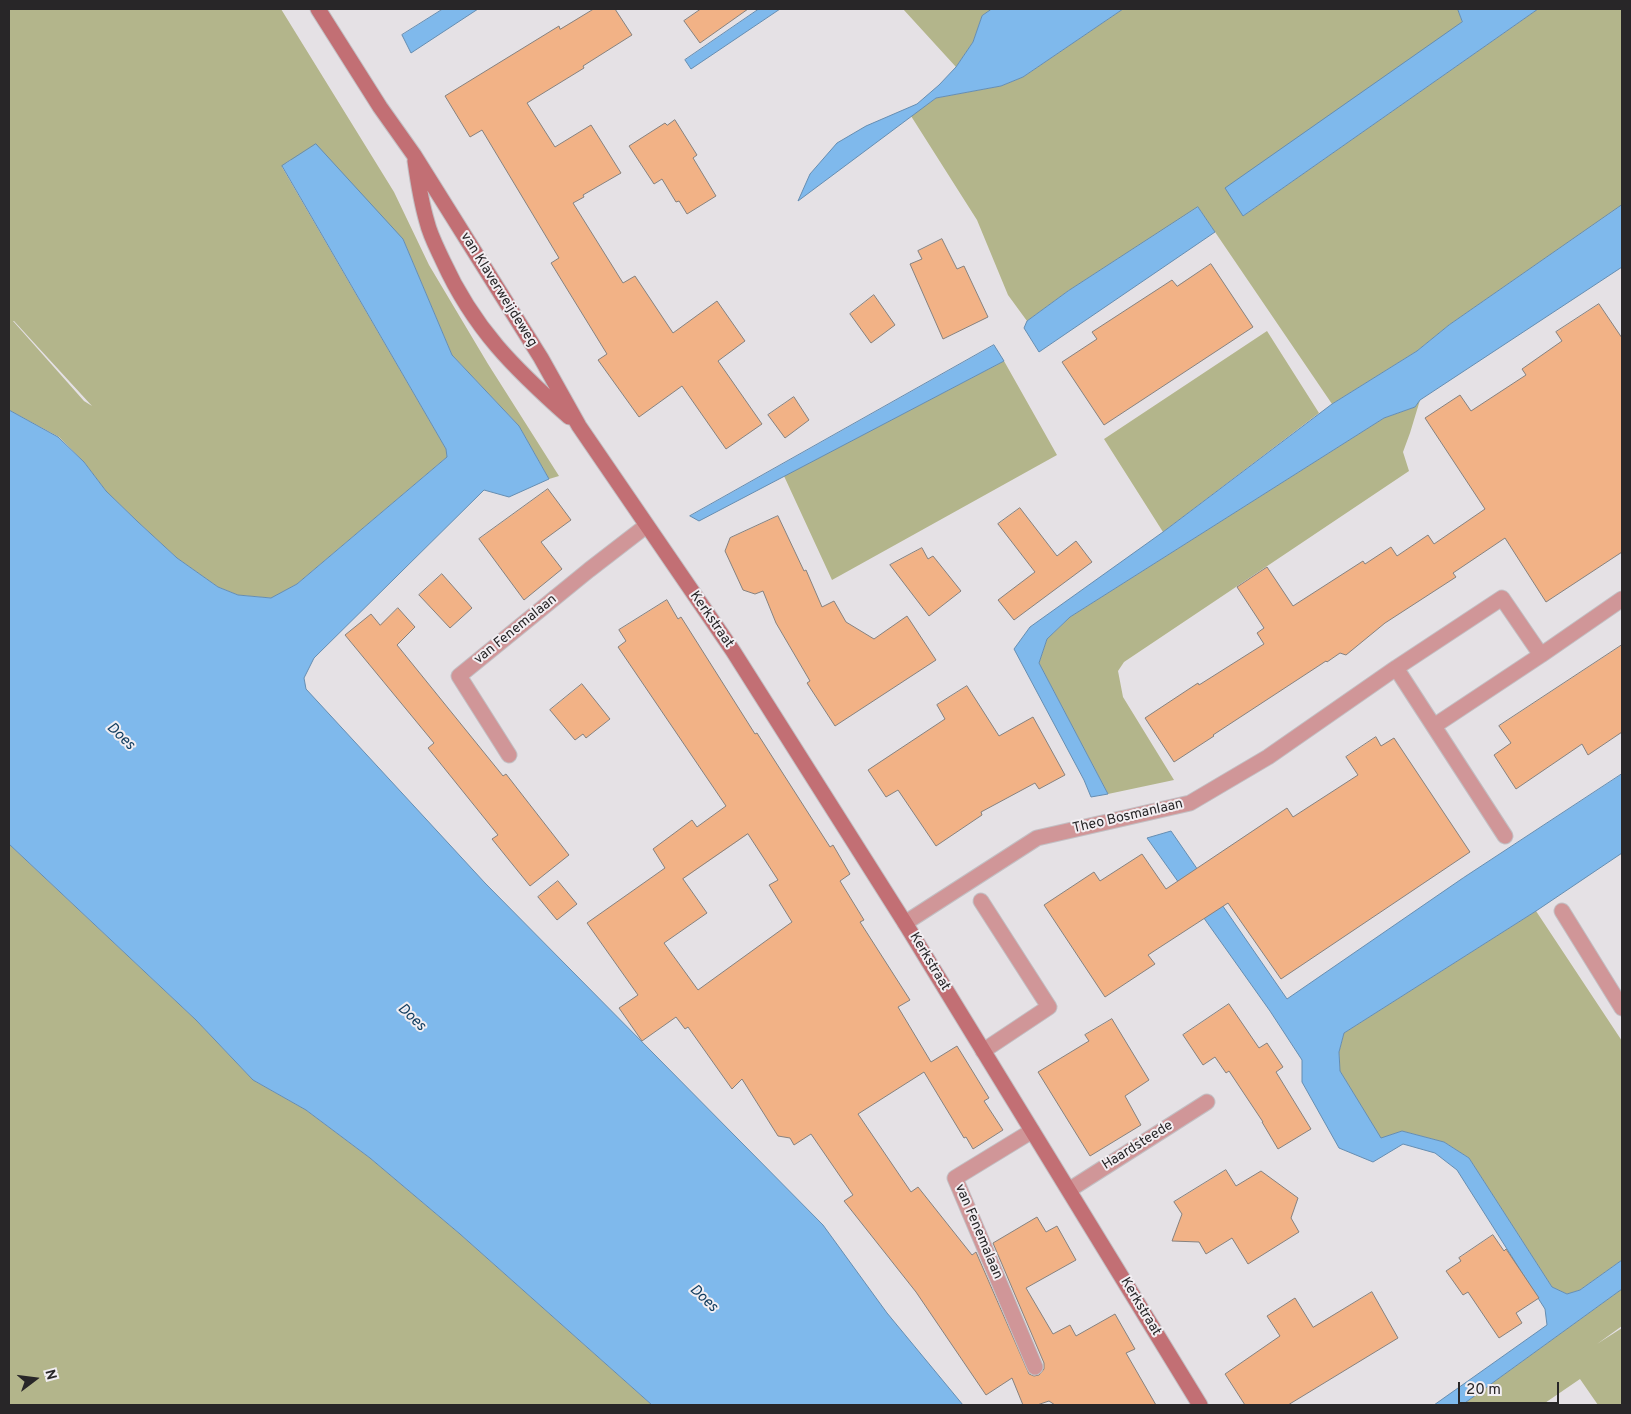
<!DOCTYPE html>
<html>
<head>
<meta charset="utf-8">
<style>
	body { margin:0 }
	#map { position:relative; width:1631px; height:1414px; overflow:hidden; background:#e5e1e5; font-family:Overpass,sans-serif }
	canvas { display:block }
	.frame { position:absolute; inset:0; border:10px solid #282628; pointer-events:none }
	.north { position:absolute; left:10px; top:1354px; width:50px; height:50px; -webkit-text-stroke:4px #f2eef2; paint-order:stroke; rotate:75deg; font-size:14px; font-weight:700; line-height:20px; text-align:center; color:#282628 }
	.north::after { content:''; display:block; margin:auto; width:18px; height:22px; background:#282628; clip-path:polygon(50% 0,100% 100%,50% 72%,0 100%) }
	.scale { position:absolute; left:1458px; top:1382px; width:101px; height:22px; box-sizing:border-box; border:2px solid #282628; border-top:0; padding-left:6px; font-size:15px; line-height:18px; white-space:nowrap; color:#282628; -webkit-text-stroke:4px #f2eef2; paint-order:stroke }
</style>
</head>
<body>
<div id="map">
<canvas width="1631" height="1414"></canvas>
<div class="frame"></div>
<div class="north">N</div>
<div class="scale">20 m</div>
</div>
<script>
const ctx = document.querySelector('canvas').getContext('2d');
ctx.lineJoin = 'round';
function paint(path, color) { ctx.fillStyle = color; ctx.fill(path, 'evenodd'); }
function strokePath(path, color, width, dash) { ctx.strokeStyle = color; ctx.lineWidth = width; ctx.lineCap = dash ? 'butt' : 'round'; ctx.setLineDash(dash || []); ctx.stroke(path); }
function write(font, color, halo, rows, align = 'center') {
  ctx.font = font + ' Overpass,sans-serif'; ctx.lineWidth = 4; ctx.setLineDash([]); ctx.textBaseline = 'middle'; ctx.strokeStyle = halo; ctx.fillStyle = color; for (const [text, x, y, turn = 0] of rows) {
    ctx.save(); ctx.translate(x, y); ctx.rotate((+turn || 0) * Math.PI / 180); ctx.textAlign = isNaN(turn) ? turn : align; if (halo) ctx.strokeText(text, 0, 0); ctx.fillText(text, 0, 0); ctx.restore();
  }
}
paint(new Path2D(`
	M9 9H281L394 192 429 265 488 364 559 476 549 479 519 426 452 355 403 239 290 160 282 167 446 449 447 457 297 584 272 598 238 595 218 587 177 558 138 522 106 491 84 462 59 437 9 410ZM13 321H14L92 406 84 401Z
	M903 9H992L982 16 973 42 956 67Z
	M1123 9H1458L1462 22 1243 216 1538 9H1622V205L1449 325 1417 351 1332 404 1198 207 1068 291 1027 321 1008 295 977 220 911 116 936 98 1001 86 1023 77Z
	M1267 331 1319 413 1163 532 1104 439Z
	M1004 361 1057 455 832 580 784 476Z
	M1420 400 1410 433 1403 452 1409 471 1124 662 1118 671 1123 697 1174 780 1108 794 1039 663 1047 639 1070 617 1384 418 1415 407Z
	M9 844 196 1020 253 1080 306 1110 370 1158 460 1234 652 1405H9Z
	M1536 911 1622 1041V1260L1580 1290 1567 1294 1552 1287 1469 1158 1444 1142 1402 1131 1381 1139 1340 1071 1339 1052 1344 1033Z
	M1622 1289V1326L1597 1344 1622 1328V1405H1598L1580 1379 1542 1405H1462Z`), '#b3b58b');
const water = new Path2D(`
	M443 9H478L411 53 402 35Z
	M759 9H780L691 69 685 60Z
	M992 9H1123L1023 77 1001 86 936 98 798 201 810 174 837 143 866 126 917 104 939 85 956 67 973 42 982 16Z
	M1458 9H1538L1243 216 1225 188 1462 22Z
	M316 144 403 239 452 355 519 426 549 479 509 497 484 490 314 658 304 678 306 689 485 883 823 1225 887 1313 963 1405H652L460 1234 370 1158 306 1110 253 1080 196 1020 9 844V410L58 437 84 462 106 491 138 522 177 558 218 587 238 595 271 598 297 584 447 457 446 449 282 166Z
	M1622 205V267L1420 400 1415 407 1384 418 1070 617 1047 639 1039 663 1108 794 1091 797 1084 780 1014 649 1030 627 1163 532 1332 404 1417 351 1449 325Z
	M1198 207 1215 232 1039 352 1024 328 1027 321 1068 291Z
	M994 345 1004 361 699 521 690 516Z
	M1622 774V853L1536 911 1344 1033 1339 1052 1340 1071 1381 1138 1402 1131 1444 1142 1469 1158 1552 1287 1567 1294 1580 1290 1622 1260V1289L1462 1405H1434L1547 1325 1545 1309 1457 1170 1435 1153 1403 1144 1373 1162 1339 1148 1302 1082V1060L1270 1011 1147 838 1171 831 1287 999 1463 878Z`);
paint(water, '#7fb9ec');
strokePath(water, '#658db1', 1);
const building = new Path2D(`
	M594 9H615L632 35 583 66 584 68 527 103 555 147 591 125 621 173 583 195 584 197 573 203 623 283 635 276 673 333 717 301 745 341 718 361 762 424 726 449 682 386 639 417 598 360 607 354 551 263 559 258 482 130 470 137 445 96 559 26 560 29Z
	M701 9H748L700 43 684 21Z
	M675 120 697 155 693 158 716 196 687 214 679 201 676 202 662 179 654 184 629 146 665 123 667 125Z
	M942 239 957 269 964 266 988 317 943 339 910 264 922 259 918 251Z
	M1211 264 1253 327 1104 425 1062 362 1097 339 1092 332 1172 280 1177 286Z
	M874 295 895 325 871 343 850 314Z
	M1599 304 1622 338V552L1546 602 1505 538 1453 573 1456 577 1385 623 1346 655 1340 653 1327 662 1326 661 1213 735 1214 736 1174 762 1145 718 1198 683 1199 685 1264 644 1257 633 1264 628 1237 587 1267 567 1293 606 1363 561 1365 564 1391 547 1397 556 1428 535 1434 544 1485 509 1425 418 1460 395 1471 411 1526 375 1522 369 1562 341 1556 332Z
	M794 397 809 420 785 438 768 415Z
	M548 489 571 520 541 542 562 569 524 600 479 539Z
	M1020 508 1057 556 1076 541 1092 562 1014 620 998 600 1035 572 998 524Z
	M778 516 804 571 806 570 822 607 834 601 846 622 874 639 907 616 936 660 835 726 807 683 810 681 776 623 763 591 755 594 743 590 725 551 730 538Z
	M922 548 928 559 933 556 961 591 929 616 890 565Z
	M442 574 472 608 450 628 419 595Z
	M667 600 678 619 681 617 755 734 757 733 830 847 833 845 850 874 840 881 864 920 860 922 910 1000 898 1007 931 1062 957 1046 989 1098 984 1101 1003 1130 973 1149 966 1137 964 1138 924 1072 858 1114 911 1192 918 1187 972 1255 976 1252 1029 1374 1034 1376 1039 1375 1044 1369V1363L993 1243 1037 1217 1046 1232 1057 1226 1076 1260 1026 1288 1053 1334 1070 1325 1076 1336 1115 1314 1135 1349 1126 1353 1156 1405H1055L1049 1401 1037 1405H1023L1012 1378 986 1395 916 1292 844 1201 853 1195 811 1134 794 1145 790 1138 778 1136 742 1079 732 1089 688 1027 685 1029 676 1017 642 1041 619 1008 638 995 587 923 665 868 653 849 692 820 697 827 726 806 618 647 626 641 619 630ZM748 834 778 880 769 885 792 922 698 990 664 943 707 913 683 879Z
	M398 608 415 627 397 645 503 776 506 774 569 855 530 886 492 839 498 835 428 748 434 743 345 635 371 614 380 625Z
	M1622 645V732L1588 755 1582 744 1516 789 1494 755 1511 743 1499 726Z
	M582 684 610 719 586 738 583 734 575 740 550 710Z
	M967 686 999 736 1033 717 1065 775 1039 789 1035 783 981 812 982 815 936 846 898 790 886 797 868 770 945 719 937 705Z
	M1376 737 1381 746 1394 738 1470 852 1281 979 1228 903 1148 955 1155 964 1105 997 1044 905 1094 872 1100 881 1142 854 1166 889 1287 808 1293 817 1358 775 1346 757Z
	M558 881 577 904 557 920 538 897Z
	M1229 1004 1259 1048 1267 1043 1283 1067 1276 1072 1311 1129 1278 1149 1262 1122H1263L1229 1071 1226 1073 1215 1057 1203 1065 1183 1035Z
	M1112 1019 1149 1080 1125 1096 1141 1125 1090 1156 1038 1072 1089 1041 1085 1035Z
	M1226 1170 1236 1186 1261 1171 1298 1198 1291 1218 1299 1232 1248 1264 1232 1238 1206 1254 1199 1242 1172 1241 1182 1214 1174 1202Z
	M1493 1235 1504 1251 1506 1249 1539 1298 1516 1313 1522 1323 1499 1338 1468 1292 1463 1295 1446 1271 1461 1261 1459 1258Z
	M1372 1292 1398 1338 1288 1405H1245L1225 1374 1280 1336 1267 1316 1295 1298 1313 1327Z`);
paint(building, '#f2b286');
strokePath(building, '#86817e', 1);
const lane = new Path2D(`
	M981 901 1049 1007 983 1051`);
const street = new Path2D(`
	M1396 668 1505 836
	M1434 726 1541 655
	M509 755 459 676 589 570 646 526
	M1562 911 1622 1008
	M905 923 1037 838 1190 803 1268 757 1396 668 1502 598 1541 655 1622 599
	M1032 1131 955 1178 1035 1367
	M1069 1190 1207 1102`);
const secondary = new Path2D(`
	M318 9 380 107 414 155 541 358 579 426 733 651 905 923 1200 1405
	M415 161C418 182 421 202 427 222 430 235 437 248 443 261 474 329 514 368 569 417`);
strokePath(lane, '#c3bfc3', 17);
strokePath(street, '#c3bfc3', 17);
strokePath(secondary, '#c3bfc3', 17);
strokePath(lane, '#d09698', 15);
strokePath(street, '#d09698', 15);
strokePath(secondary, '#c26f74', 15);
write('14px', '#282628', '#f2eef2', [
	["van Klaverweijdeweg",498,290,58],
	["Kerkstraat",711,620,55],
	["van Fenemalaan",516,630,-39],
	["Theo Bosmanlaan",1128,817,-13],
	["Kerkstraat",929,962,59],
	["Haardsteede",1138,1146,-32],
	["van Fenemalaan",978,1232,67],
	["Kerkstraat",1140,1307,59]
]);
write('italic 15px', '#133e60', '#f2eef2', [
	["Does",120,737,44],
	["Does",411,1018,44],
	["Does",703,1299,44]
]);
</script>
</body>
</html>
